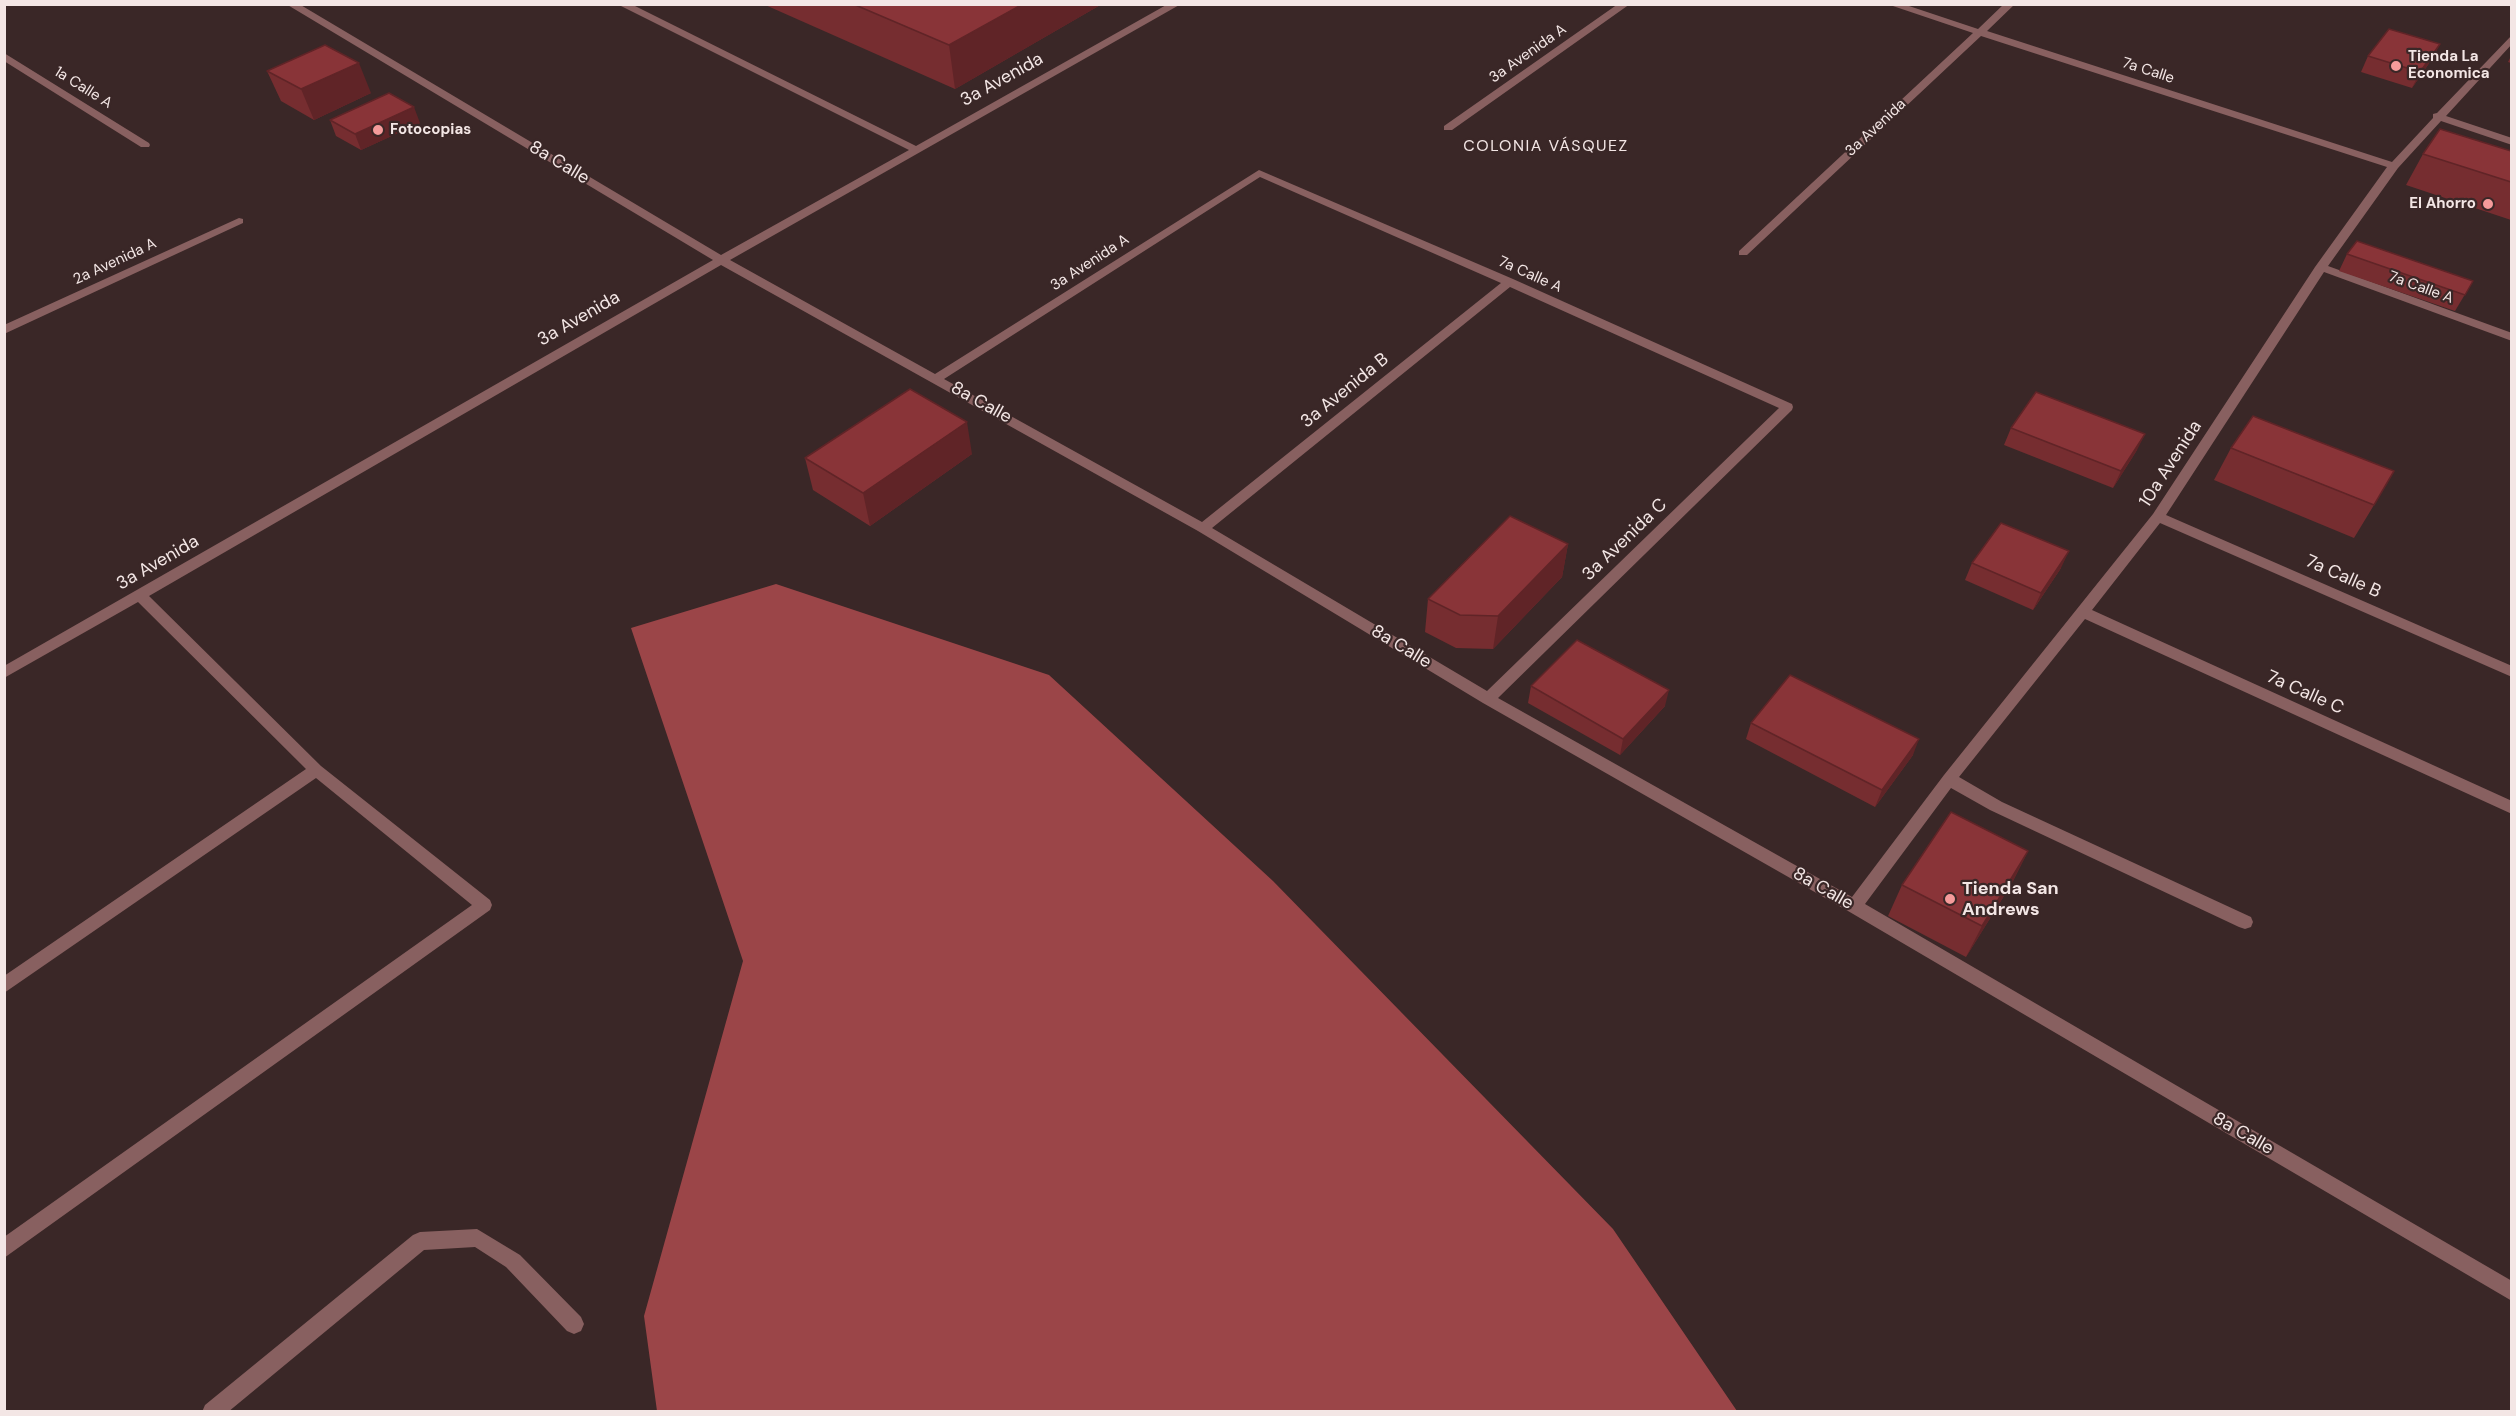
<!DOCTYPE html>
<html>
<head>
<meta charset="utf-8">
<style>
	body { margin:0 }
	#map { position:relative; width:2516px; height:1416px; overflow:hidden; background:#3a2727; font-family:"DM Sans",sans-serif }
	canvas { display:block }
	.frame { position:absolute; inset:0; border:6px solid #f3e6e5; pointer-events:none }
</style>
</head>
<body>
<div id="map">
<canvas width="2516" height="1416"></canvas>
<div class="frame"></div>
</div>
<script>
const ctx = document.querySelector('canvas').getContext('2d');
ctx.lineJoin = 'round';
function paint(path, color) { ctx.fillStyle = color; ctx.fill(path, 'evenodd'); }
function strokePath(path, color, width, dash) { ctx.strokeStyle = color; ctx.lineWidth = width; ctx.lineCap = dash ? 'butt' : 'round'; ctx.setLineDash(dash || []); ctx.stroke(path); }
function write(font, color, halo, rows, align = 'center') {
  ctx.font = font + ' "DM Sans",sans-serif'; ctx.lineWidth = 4.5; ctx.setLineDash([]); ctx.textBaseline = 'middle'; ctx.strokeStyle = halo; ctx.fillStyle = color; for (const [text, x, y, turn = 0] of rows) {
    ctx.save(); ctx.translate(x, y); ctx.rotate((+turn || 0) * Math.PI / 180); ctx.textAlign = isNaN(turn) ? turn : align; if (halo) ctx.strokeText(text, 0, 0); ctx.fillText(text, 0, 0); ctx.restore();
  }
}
paint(new Path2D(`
	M776 584 1049 675 1273 881 1613 1229 1737 1411H657L644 1316 743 961 631 628Z`), '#9b4548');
paint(new Path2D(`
	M286 4H299L721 255 909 150 617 4H631L916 146 1168 4H1181L730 260 935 374 1259 170 1513 279 1792 404 1793 407 1792 410 1498 698 1852 897 1944 775 2153 514 2315 267 2387 167 1981 36 1747 255H1739V251L1973 33 1887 4H1903L1978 29 2004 4H2015L1987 31 2392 162 2433 118V114L2437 113 2512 35V44L2446 116 2512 138V145L2441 121 2398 168 2328 266 2512 333V341L2324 272 2166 515 2512 666V677L2160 523 2092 610 2512 801V814L2085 619 1959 777 2002 802 2251 917 2253 922 2251 927 2245 929 2239 927 1990 810 1951 788 1865 904 2512 1281V1301L1848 911 1483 703 1198 531 721 265 149 596 321 766 490 900 492 905 490 910 4 1258V1237L472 905 316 778 4 993V976L306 769 138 602 4 678V666L713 260ZM1260 177 1501 283 1202 522 944 379ZM1510 287 1779 408 1487 691 1212 528Z
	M1618 4H1630L1452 130H1444V126Z
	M4 53 149 143 150 145 149 147H141L4 61Z
	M239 218 243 219V223L4 334V325Z
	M477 1229 520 1255 581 1317 584 1324 581 1331 574 1334 567 1331 506 1267 475 1247 424 1250 228 1412H202L205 1405 413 1235 420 1232Z`), '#886060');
paint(new Path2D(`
	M763 4H1102L955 89Z
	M2440 44 2432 59 2412 88 2361 72 2368 56Z
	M2511 56V63L2508 62Z
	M267 71 371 93 314 120 281 101Z
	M330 120 420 123 361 150 336 136Z
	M2511 151V220L2406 185 2423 154Z
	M2347 254 2473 281 2455 311 2339 271Z
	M2011 428 2137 450 2113 488 2004 445Z
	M2231 448 2374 505 2354 538 2214 480Z
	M972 454 870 526 813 490 805 458Z
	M1568 544 1562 577 1493 649 1456 648 1425 632 1428 599Z
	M1972 563 2061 568 2033 610 1965 580Z
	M1531 686 1665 706 1620 755 1528 703Z
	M1751 723 1913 755 1875 807 1746 739Z
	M2028 851 2012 883 1966 957 1888 916 1902 885Z`), '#762d30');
paint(new Path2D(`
	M1023 4H1102L955 89 949 45Z
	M2440 44 2432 59 2412 88 2420 72Z
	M359 63 371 93 314 120 301 89Z
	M414 107 420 123 361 150 355 134Z
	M967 422 972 454 870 526 863 493Z
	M2145 434 2137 450 2113 488 2121 471Z
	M1568 544 1562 577 1493 649 1498 616Z
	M2069 551 2061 568 2033 610 2041 593Z
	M1669 690 1665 706 1620 755 1623 739Z
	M1919 739 1913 755 1875 807 1882 790Z
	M2028 851 2012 883 1966 957 1982 926Z`), '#602427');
const building = new Path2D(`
	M853 4H1023L949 45Z
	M2389 29 2440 44 2420 72 2368 56Z
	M325 45 359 63 301 89 267 71Z
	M389 93 414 107 355 134 330 120Z
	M2440 129 2511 151V182L2423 154Z
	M2357 241 2473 281 2465 295 2347 254Z
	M910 389 967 422 863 493 805 458Z
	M2036 392 2145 434 2121 471 2011 428Z
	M2253 416 2394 471 2374 505 2231 448Z
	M1510 516 1568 544 1498 616 1460 615 1428 599Z
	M2001 523 2069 551 2041 593 1972 563Z
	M1577 640 1669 690 1623 739 1531 686Z
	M1790 675 1919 739 1882 790 1751 723Z
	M1951 812 2028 851 1982 926 1902 885Z`);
paint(building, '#893438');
strokePath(building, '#602427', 1.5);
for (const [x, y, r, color] of [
	[2396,66,6,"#f59b9b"],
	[378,130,6,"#f59b9b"],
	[2488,204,6,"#f59b9b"],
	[1950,899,6,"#f59b9b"]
]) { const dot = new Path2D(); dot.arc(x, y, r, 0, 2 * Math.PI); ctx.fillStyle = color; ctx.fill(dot); strokePath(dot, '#3a2727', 2); }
write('15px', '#f3e6e5', '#3a2727', [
	["3a Avenida A",1528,54,-35],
	["7a Calle",2148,71,18],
	["1a Calle A",83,88,32],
	["3a Avenida",1876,128,-43],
	["2a Avenida A",115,262,-25],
	["3a Avenida A",1090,263,-33],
	["7a Calle A",1530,275,24],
	["7a Calle A",2421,288,20]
]);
write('bold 15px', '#f3e6e5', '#3a2727', [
	["Tienda La",2408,57],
	["Economica",2408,74],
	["Fotocopias",390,130],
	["El Ahorro",2476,204,"right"]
], 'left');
ctx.letterSpacing = '1.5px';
write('16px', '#f3e6e5', '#3a2727', [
	["COLONIA VÁSQUEZ",1546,147]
]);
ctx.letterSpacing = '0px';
write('18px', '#f3e6e5', '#3a2727', [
	["3a Avenida",1002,80,-29],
	["8a Calle",559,163,31],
	["3a Avenida",579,319,-30],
	["3a Avenida B",1345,391,-39],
	["8a Calle",981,403,29],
	["10a Avenida",2171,464,-57],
	["3a Avenida C",1625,540,-44],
	["3a Avenida",158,563,-30],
	["7a Calle B",2343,577,24],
	["8a Calle",1401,647,31],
	["7a Calle C",2305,693,24],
	["8a Calle",1823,889,30],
	["8a Calle",2243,1134,30]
]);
write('bold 18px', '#f3e6e5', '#3a2727', [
	["Tienda San",1962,889],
	["Andrews",1962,910]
], 'left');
</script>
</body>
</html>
